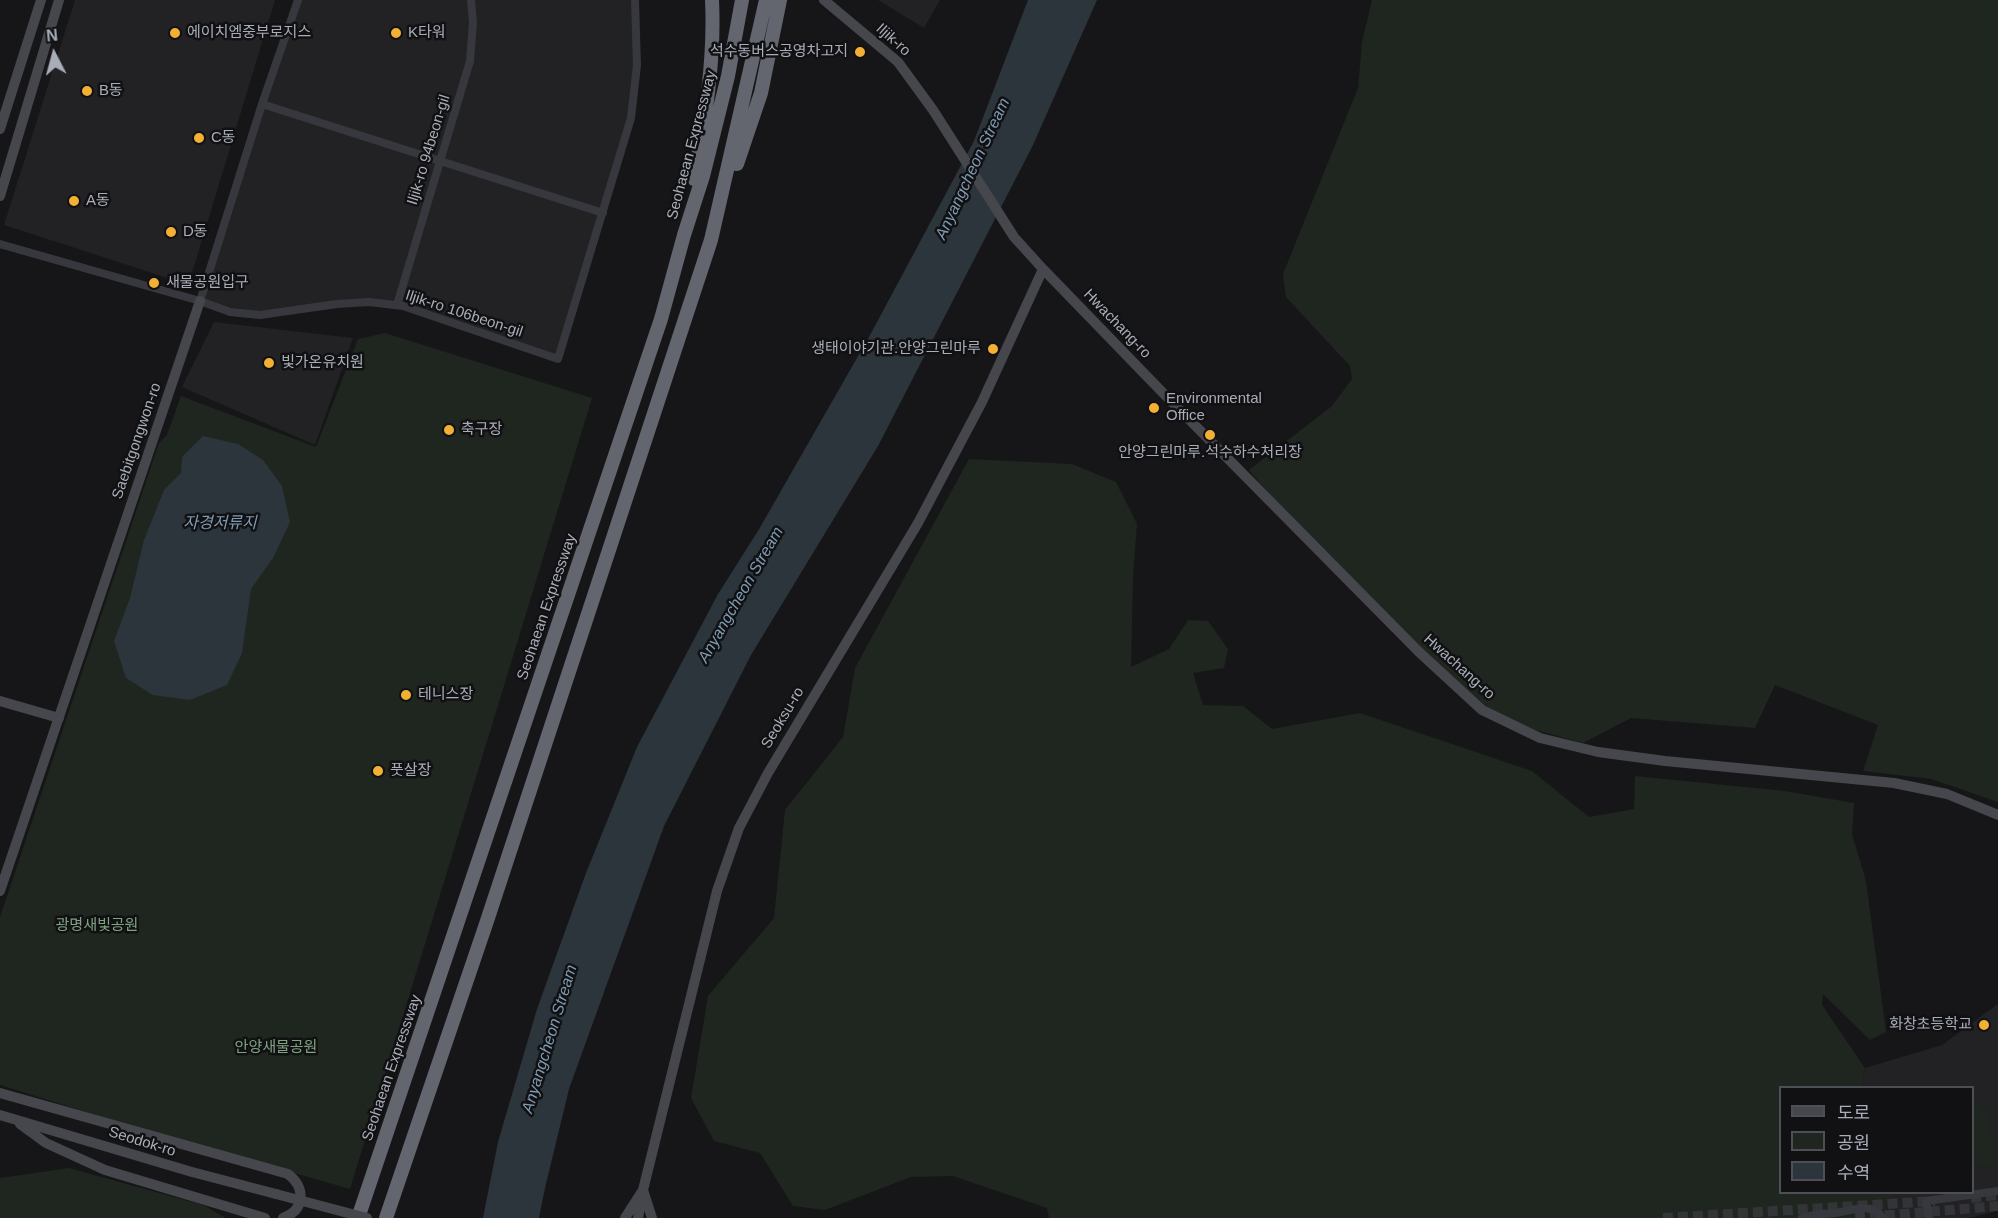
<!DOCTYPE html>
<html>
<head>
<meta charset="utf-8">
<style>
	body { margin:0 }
	#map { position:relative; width:1998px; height:1218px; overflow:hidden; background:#161618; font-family:Arial,"Noto Sans KR",sans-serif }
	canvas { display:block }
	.legend { position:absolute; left:1779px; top:1086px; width:195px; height:108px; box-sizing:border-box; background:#111113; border:2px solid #4d4f55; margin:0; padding:8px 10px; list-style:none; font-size:18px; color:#a8adb8 }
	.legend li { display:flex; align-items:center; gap:12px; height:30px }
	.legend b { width:30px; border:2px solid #4d4f55 }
	.north { position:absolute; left:24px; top:24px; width:60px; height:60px; -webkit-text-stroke:4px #111113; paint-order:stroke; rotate:354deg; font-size:16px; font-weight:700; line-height:24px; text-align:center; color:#a8adb8 }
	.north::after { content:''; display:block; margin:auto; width:21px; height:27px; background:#a8adb8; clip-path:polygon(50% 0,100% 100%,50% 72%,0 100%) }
</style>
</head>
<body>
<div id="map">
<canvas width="1998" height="1218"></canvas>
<ul class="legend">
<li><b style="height:8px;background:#45474d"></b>도로</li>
<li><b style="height:16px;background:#1e261f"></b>공원</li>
<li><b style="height:16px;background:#2c353c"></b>수역</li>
</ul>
<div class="north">N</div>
</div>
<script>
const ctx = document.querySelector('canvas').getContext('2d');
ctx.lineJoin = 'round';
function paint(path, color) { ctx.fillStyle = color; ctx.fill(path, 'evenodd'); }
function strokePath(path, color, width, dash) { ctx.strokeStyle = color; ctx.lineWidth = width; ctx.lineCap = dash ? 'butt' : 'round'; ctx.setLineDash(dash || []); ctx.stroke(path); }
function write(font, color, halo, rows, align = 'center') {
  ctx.font = font + ' Arial,"Noto Sans KR",sans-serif'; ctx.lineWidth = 5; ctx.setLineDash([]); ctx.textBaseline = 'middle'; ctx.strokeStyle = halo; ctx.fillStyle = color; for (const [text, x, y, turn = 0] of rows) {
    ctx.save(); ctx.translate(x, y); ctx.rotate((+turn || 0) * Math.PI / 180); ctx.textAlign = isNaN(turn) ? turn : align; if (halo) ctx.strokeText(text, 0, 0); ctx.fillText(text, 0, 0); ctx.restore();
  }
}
paint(new Path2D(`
	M75 0H275L192 273 177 281 4 225Z
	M298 0H635L637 65 631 118 558 359 403 306 369 302 260 315 230 312 200 301Z
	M878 0H940L924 28Z
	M214 322 353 338 315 445 182 387Z
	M1998 1004V1210L1971 1218H1891L1885 1205 1894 1193 1972 1192V1088H1862L1865 1068 1942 1045Z`), '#222225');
paint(new Path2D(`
	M1372 0H1998V802L1931 779 1863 771 1878 725 1775 685 1755 728 1631 718 1583 743 1521 726 1484 706 1431 662 1285 513 1249 470 1332 406 1352 379 1350 366 1286 297 1283 274 1358 88 1362 42Z
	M385 333 592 398 350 1189 134 1127 0 1085V917L159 443 167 435 181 396 316 447 358 339Z
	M969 459 1072 464 1116 482 1137 524 1133 576 1131 667 1169 649 1188 620 1208 621 1228 649 1224 668 1193 673 1203 705 1243 706 1272 729 1360 713 1532 771 1589 817 1634 809 1635 776 1785 791 1854 803 1852 834 1866 881 1886 1032 1870 1040 1823 994 1822 1005 1865 1068 1862 1087 1780 1088V1192L1894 1193 1885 1205 1891 1218H1049L1047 1208 953 1176 911 1177 825 1210 793 1206 760 1153 714 1141 691 1098 708 996 774 918 785 810 843 737 855 668Z
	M1973 1101 1979 1105 1982 1110 1987 1109 1995 1165 1973 1167Z
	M69 1168 203 1205 226 1218H0V1178Z`), '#1e261f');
paint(new Path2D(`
	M1028 0H1097L1033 145 878 446 751 655 664 826 569 1089 545 1188 539 1218H483L498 1142 537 1009 586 873 637 747 718 594 758 531 869 337 974 141Z
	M203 436 238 444 263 460 282 486 290 522 273 558 251 589 242 653 227 685 190 700 153 695 126 678 114 641 130 598 144 540 164 490 181 473 182 457Z`), '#2c353c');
strokePath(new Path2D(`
	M1971 1198 1998 1195
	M1663 1218 1935 1201
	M1855 1218 1998 1206`), '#333438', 10, [10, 5]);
strokePath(new Path2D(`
	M262 104 603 213
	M0 244 200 301 230 312 260 315 337 304 369 302 403 306 558 359 631 118 637 65 635 0
	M200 301 262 104 298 0
	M397 305 470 61 473 22 471 0
	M1860 1208 1861 1218
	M1802 1218C1813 1214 1823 1214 1835 1213 1851 1211 1871 1201 1883 1218
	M1929 1218 1926 1201 1998 1191`), '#37383d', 8);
strokePath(new Path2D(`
	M824 0 898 62 933 110 1014 237 1043 269 1165 395 1419 652 1482 710 1540 738 1598 752 1665 761 1894 783 1947 794 1998 815
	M0 129 41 0
	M0 196 59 0
	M0 701 59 718
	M0 891 200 301
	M0 1093 288 1174C306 1188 305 1210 283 1218
	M0 1115 192 1172 276 1194
	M20 1124 46 1143 105 1170 265 1218
	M625 1218 643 1190 652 1218
	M638 1218 643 1190 717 891 739 828 768 773 918 523 982 402 1043 269`), '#45474d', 10);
strokePath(new Path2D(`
	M737 164 761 93 780 0
	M694 179C705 119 715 61 712 0
	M358 1218 661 319 684 235 703 176 728 76 742 0
	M386 1218 487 921 711 240 766 0`), '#63666e', 14);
strokePath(new Path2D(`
	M276 1194 367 1218`), '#45474d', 10);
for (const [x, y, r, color] of [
	[175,33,6,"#f2b134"],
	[396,33,6,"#f2b134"],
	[860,52,6,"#f2b134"],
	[87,91,6,"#f2b134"],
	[199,138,6,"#f2b134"],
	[74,201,6,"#f2b134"],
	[171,232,6,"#f2b134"],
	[154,283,6,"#f2b134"],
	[993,349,6,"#f2b134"],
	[269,363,6,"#f2b134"],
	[1154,408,6,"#f2b134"],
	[449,430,6,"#f2b134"],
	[1210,435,6,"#f2b134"],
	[406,695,6,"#f2b134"],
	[378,771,6,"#f2b134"],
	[1984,1025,6,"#f2b134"]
]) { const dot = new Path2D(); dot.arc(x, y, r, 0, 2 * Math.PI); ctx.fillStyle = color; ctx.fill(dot); strokePath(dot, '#111113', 2); }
write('15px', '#a8adb8', '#111113', [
	["에이치엠중부로지스",187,33],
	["K타워",408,33],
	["석수동버스공영차고지",848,52,"right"],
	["B동",99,91],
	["C동",211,138],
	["A동",86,201],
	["D동",183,232],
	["새물공원입구",166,283],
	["생태이야기관.안양그린마루",981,349,"right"],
	["빛가온유치원",281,363],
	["Environmental",1166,399],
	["Office",1166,416],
	["축구장",461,430],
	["안양그린마루.석수하수처리장",1210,453,"center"],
	["테니스장",418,695],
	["풋살장",390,771],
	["화창초등학교",1972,1025,"right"]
], 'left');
write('15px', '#a8adb8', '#111113', [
	["Iljik-ro",893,40,42],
	["Seohaean Expressway",692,145,-75],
	["Iljik-ro 94beon-gil",429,150,-73],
	["Iljik-ro 106beon-gil",464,314,18],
	["Hwachang-ro",1117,324,46],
	["Saebitgongwon-ro",137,441,-71],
	["Seohaean Expressway",547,607,-71],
	["Hwachang-ro",1459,667,42],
	["Seoksu-ro",783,718,-59],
	["Seohaean Expressway",392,1068,-71],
	["Seodok-ro",142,1142,17]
]);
write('15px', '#7fa381', '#111113', [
	["광명새빛공원",97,926],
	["안양새물공원",276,1048]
]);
write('italic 16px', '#7f9bb3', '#111113', [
	["Anyangcheon Stream",973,169,-65],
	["자경저류지",220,524],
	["Anyangcheon Stream",741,595,-60],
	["Anyangcheon Stream",550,1039,-73]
]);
</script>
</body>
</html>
